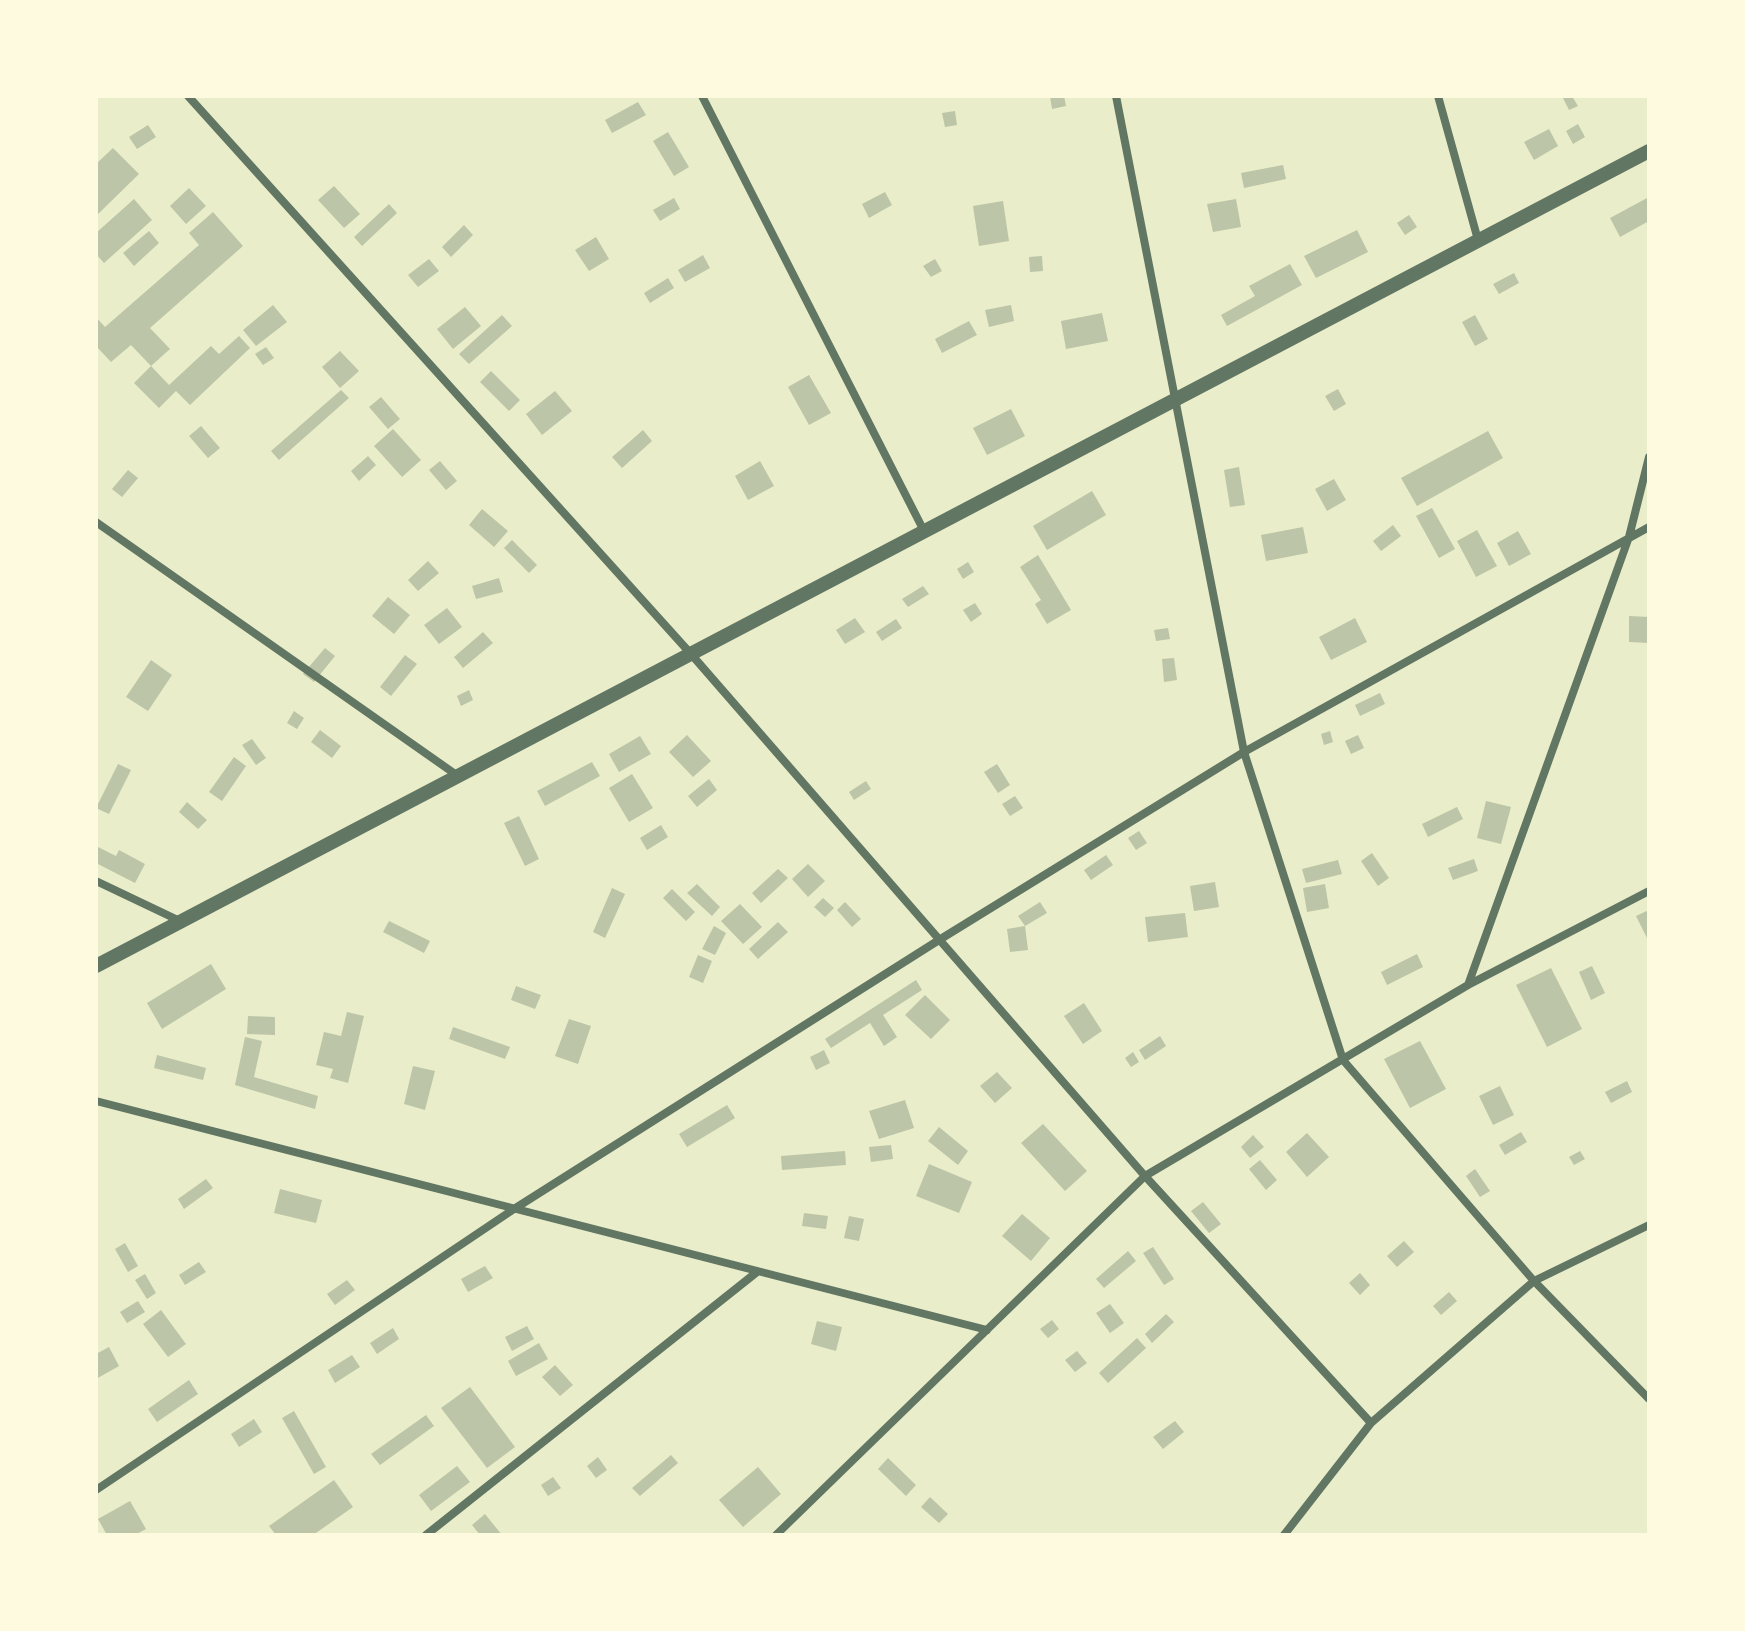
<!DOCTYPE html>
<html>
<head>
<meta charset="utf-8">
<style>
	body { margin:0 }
	#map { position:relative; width:1745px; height:1631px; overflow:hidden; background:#e9edc9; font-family:"Work Sans",sans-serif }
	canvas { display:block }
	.frame { position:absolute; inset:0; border:98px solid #fefae0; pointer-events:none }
</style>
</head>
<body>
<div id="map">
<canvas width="1745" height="1631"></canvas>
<div class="frame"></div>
</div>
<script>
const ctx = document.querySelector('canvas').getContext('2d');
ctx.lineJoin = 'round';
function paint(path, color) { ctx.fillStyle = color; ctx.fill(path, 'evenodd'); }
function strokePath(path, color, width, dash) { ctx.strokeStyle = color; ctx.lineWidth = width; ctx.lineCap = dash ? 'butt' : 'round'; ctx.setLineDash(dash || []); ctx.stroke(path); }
paint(new Path2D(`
	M1050 96H1064L1066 106 1052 109Z
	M1562 96H1572L1578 106 1569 110Z
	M638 102 646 115 612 133 605 120Z
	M955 111 957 125 945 127 942 113Z
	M1578 124 1585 137 1573 144 1566 131Z
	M148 125 156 137 137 149 129 137Z
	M1549 129 1558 146 1534 160 1524 142Z
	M668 132 689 167 674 176 653 141Z
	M113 148 139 174 96 216V164Z
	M1283 165 1286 179 1244 188 1241 173Z
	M334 186 360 214 344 228 318 200Z
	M189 188 206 206 186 224 170 206Z
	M885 192 892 205 869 218 862 204Z
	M1649 197V221L1620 237 1610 218Z
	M674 198 680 209 660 221 653 210Z
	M134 199 152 220 104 263 96 254V233Z
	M1236 199 1241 227 1213 232 1207 204Z
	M1003 201 1009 241 979 246 973 206Z
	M389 204 397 213 362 246 354 237Z
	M213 212 243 246 150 328 170 349 151 366 131 345 111 362 96 346V317L105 327 199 245 189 233Z
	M1409 215 1417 227 1405 235 1397 223Z
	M464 225 473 235 451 257 442 247Z
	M1357 230 1368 252 1316 278 1304 256Z
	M149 231 159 243 134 266 123 253Z
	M596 237 609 259 589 271 575 250Z
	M703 255 710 268 685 282 678 270Z
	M1042 256 1043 271 1030 272 1029 257Z
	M429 259 439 271 418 287 408 275Z
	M935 259 942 271 931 277 923 266Z
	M1290 264 1302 285 1227 326 1221 315 1255 296 1249 286Z
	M1514 273 1519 283 1499 294 1493 284Z
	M668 278 674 288 650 303 644 293Z
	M273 305 287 322 256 346 243 330Z
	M1011 305 1014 321 989 327 985 310Z
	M465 307 481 326 453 349 437 329Z
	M1102 313 1108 341 1066 349 1061 321Z
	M502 315 512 326 469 364 459 354Z
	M1475 315 1488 339 1475 346 1462 322Z
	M969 321 977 335 942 353 935 339Z
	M239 336 250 348 190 405 176 391 159 408 134 383 151 366 169 385 211 346 219 354Z
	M266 347 274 358 263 365 255 354Z
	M340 351 359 371 340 388 322 367Z
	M491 371 520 400 509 411 480 382Z
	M809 375 831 413 809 425 788 387Z
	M1338 389 1346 404 1334 411 1325 396Z
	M341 390 349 398 279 460 271 451Z
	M555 391 572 411 542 435 526 414Z
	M381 397 400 419 388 429 369 407Z
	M1011 409 1025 436 987 455 973 428Z
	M201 426 220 448 208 458 189 436Z
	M393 429 421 460 402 477 374 446Z
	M643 430 652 441 622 468 612 457Z
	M1488 431 1503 458 1417 506 1401 478Z
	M368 456 376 465 359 481 351 471Z
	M440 461 457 481 446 490 429 470Z
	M760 461 774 486 748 500 735 476Z
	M1239 467 1245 505 1230 507 1224 470Z
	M128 470 138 478 122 497 112 489Z
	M1334 479 1346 500 1327 511 1315 489Z
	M1092 491 1106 515 1047 550 1033 526Z
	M1432 508 1455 549 1439 558 1416 516Z
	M482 509 508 531 494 547 469 525Z
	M1393 525 1401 536 1381 551 1373 541Z
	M1303 527 1308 553 1266 561 1261 535Z
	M1477 530 1497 566 1476 577 1457 541Z
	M1518 531 1531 554 1509 566 1497 543Z
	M512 540 537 565 529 573 504 548Z
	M1038 555 1071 610 1047 624 1035 604 1041 600 1020 567Z
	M428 561 439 573 418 591 408 580Z
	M968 562 974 572 963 579 957 569Z
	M499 578 503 592 476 599 472 586Z
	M923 586 929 594 908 607 902 599Z
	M388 597 410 615 394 634 372 616Z
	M975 603 982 614 971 622 963 610Z
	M447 608 462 627 439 644 424 625Z
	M1629 616 1649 617V643L1629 642Z
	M855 618 865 632 845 644 836 630Z
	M1355 618 1367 642 1331 660 1319 637Z
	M896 619 902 628 882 641 876 632Z
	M1168 628 1170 639 1156 641 1154 630Z
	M483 632 493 643 463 668 454 657Z
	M325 648 335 656 314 682 303 674Z
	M405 655 417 664 391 696 380 687Z
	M1174 658 1177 680 1164 682 1162 659Z
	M151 660 172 675 148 711 126 697Z
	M469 690 473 700 461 706 457 696Z
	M1380 693 1385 704 1360 716 1355 705Z
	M294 711 304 718 297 729 287 723Z
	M320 730 341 746 332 758 311 742Z
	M1330 731 1333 742 1324 745 1321 734Z
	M687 735 711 761 693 777 669 752Z
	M1358 735 1364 748 1351 754 1345 741Z
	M640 736 651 754 619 772 609 754Z
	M252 739 266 758 256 765 242 745Z
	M234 757 246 766 222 801 209 792Z
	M592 762 600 776 545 806 537 791Z
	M118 764 131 770 109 814 96 808Z
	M997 764 1010 785 998 793 984 772Z
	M632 774 653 808 629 822 609 788Z
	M709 779 717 790 697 807 688 796Z
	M866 781 871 789 854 800 849 792Z
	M1015 796 1023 808 1010 816 1002 804Z
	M1486 801 1511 807 1501 844 1477 838Z
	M187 802 207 820 198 829 179 812Z
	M1457 807 1463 819 1428 837 1422 824Z
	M519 816 539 859 525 866 504 823Z
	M661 825 668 837 647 850 640 838Z
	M1139 831 1147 843 1136 850 1128 838Z
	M96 846 116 856 119 850 145 864 135 883 96 863Z
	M1372 853 1389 878 1378 886 1361 861Z
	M1106 855 1113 865 1091 880 1084 870Z
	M1474 859 1478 871 1453 880 1448 868Z
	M1338 860 1342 874 1306 883 1302 869Z
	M808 864 825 881 808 897 792 879Z
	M778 869 788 878 761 903 752 893Z
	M1215 882 1219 907 1194 911 1190 886Z
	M697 884 720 907 712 916 687 893Z
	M1325 884 1329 908 1307 912 1303 888Z
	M612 888 625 894 605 938 593 932Z
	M672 889 695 912 686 921 663 898Z
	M823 898 834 908 825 917 814 907Z
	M845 902 861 919 852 927 837 910Z
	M1040 902 1047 913 1025 926 1028 950 1010 952 1007 929 1025 926 1018 916Z
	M740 904 762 927 743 944 721 921Z
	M1649 910V942L1636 916Z
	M1185 913 1188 937 1148 942 1145 917Z
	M389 921 430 941 424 953 383 932Z
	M778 922 788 932 758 959 749 949Z
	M714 926 726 933 715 955 702 949Z
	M1417 954 1423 967 1387 985 1381 972Z
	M698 955 712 961 703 983 689 977Z
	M211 964 226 989 162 1029 147 1003Z
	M1592 966 1605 993 1591 1000 1579 972Z
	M1551 968 1582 1029 1547 1047 1516 985Z
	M916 980 922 990 883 1015 897 1037 884 1046 870 1023 831 1048 825 1039Z
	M516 986 541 995 535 1009 511 1000Z
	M925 995 950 1020 931 1039 905 1015Z
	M1084 1003 1102 1031 1083 1044 1064 1016Z
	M347 1012 364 1016 348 1083 330 1078 333 1069 316 1065 324 1032 341 1036Z
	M248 1016 275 1017V1035L247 1034Z
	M569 1019 591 1026 578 1064 555 1056Z
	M453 1027 510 1047 505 1059 449 1039Z
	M1160 1036 1166 1046 1145 1060 1139 1050Z
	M245 1037 262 1041 254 1077 318 1096 315 1109 235 1085Z
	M1420 1041 1446 1089 1410 1108 1384 1059Z
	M824 1050 830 1063 816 1070 810 1057Z
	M1133 1052 1139 1062 1131 1067 1125 1058Z
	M157 1055 206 1068 203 1080 154 1068Z
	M413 1066 435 1071 425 1110 404 1104Z
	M997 1072 1012 1088 995 1103 980 1086Z
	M1627 1081 1632 1092 1611 1103 1605 1092Z
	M1500 1086 1514 1115 1493 1125 1479 1096Z
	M905 1100 914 1128 879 1139 869 1111Z
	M727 1105 735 1118 687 1147 679 1134Z
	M1043 1124 1087 1171 1065 1191 1021 1143Z
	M939 1127 968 1151 958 1165 928 1141Z
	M1521 1132 1527 1142 1505 1155 1499 1145Z
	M1307 1133 1329 1157 1307 1177 1286 1152Z
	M1253 1135 1264 1147 1250 1158 1241 1147Z
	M891 1145 893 1159 871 1162 869 1147Z
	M845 1151 846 1165 782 1170 781 1156Z
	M1580 1151 1585 1159 1574 1165 1569 1157Z
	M1260 1160 1277 1180 1266 1190 1249 1169Z
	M929 1164 972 1182 959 1213 916 1196Z
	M1475 1169 1490 1191 1480 1197 1466 1176Z
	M206 1179 213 1188 184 1209 178 1199Z
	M280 1189 322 1200 316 1223 274 1213Z
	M1203 1202 1221 1224 1209 1233 1191 1211Z
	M804 1213 828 1216 826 1229 802 1226Z
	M1022 1214 1050 1238 1031 1261 1002 1236Z
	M849 1216 864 1219 859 1241 844 1238Z
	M1404 1241 1414 1252 1397 1267 1387 1256Z
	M125 1243 138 1266 128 1272 115 1249Z
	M1153 1247 1174 1279 1164 1285 1143 1253Z
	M1128 1251 1136 1261 1104 1288 1096 1279Z
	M199 1262 206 1272 185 1285 179 1275Z
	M485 1266 493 1278 468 1292 461 1279Z
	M1360 1273 1370 1285 1360 1295 1349 1283Z
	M145 1274 156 1293 147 1299 135 1280Z
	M347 1280 355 1290 335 1305 327 1294Z
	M1449 1292 1457 1301 1441 1315 1433 1306Z
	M138 1301 145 1312 127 1323 120 1312Z
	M1110 1304 1124 1323 1110 1333 1096 1313Z
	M161 1310 186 1344 168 1357 143 1324Z
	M1166 1314 1174 1322 1152 1343 1145 1334Z
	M1052 1320 1059 1329 1048 1338 1040 1329Z
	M817 1321 842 1327 836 1351 811 1344Z
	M527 1326 534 1339 512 1351 505 1337Z
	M393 1328 399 1339 377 1354 370 1343Z
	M1137 1338 1146 1348 1108 1383 1099 1373Z
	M539 1343 548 1359 516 1376 508 1361Z
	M109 1347 119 1366 96 1379V1354Z
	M1077 1351 1087 1363 1075 1372 1065 1360Z
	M352 1355 360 1367 335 1383 328 1370Z
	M555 1365 573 1385 560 1396 542 1377Z
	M189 1380 198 1394 157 1422 148 1409Z
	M470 1387 515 1447 487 1468 441 1408Z
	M294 1411 326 1467 314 1474 282 1418Z
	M426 1415 434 1426 380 1465 371 1454Z
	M254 1419 262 1432 239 1447 231 1434Z
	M1175 1421 1184 1432 1163 1449 1153 1437Z
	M671 1455 678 1463 640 1496 632 1488Z
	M598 1457 607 1470 596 1478 587 1466Z
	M888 1458 916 1485 906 1496 878 1469Z
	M457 1466 470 1482 431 1511 419 1495Z
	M758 1467 781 1494 743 1527 719 1500Z
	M553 1477 561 1488 548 1496 541 1485Z
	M334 1480 353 1507 313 1535H276L269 1526Z
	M930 1497 948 1514 939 1523 921 1507Z
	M130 1501 146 1529 135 1535H107L98 1519Z
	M485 1514 502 1535H480L472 1525Z`), '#bcc5a7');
strokePath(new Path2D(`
	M188 96 691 654 1145 1176 1371 1423
	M702 96 924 531
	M1116 96 1244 752 1343 1060 1534 1281 1649 1399
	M1438 96 1478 240
	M96 522 458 776
	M96 881 180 921
	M1468 985 1629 537 1649 457
	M96 1101 987 1330
	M96 1490 514 1209 939 940 1244 752 1649 527
	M426 1535 757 1272
	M776 1535 1145 1176 1468 985 1649 891
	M1284 1535 1371 1423 1534 1281 1649 1225`), '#617663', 8);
strokePath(new Path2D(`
	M96 966 1649 151`), '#617663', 14);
</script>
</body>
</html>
